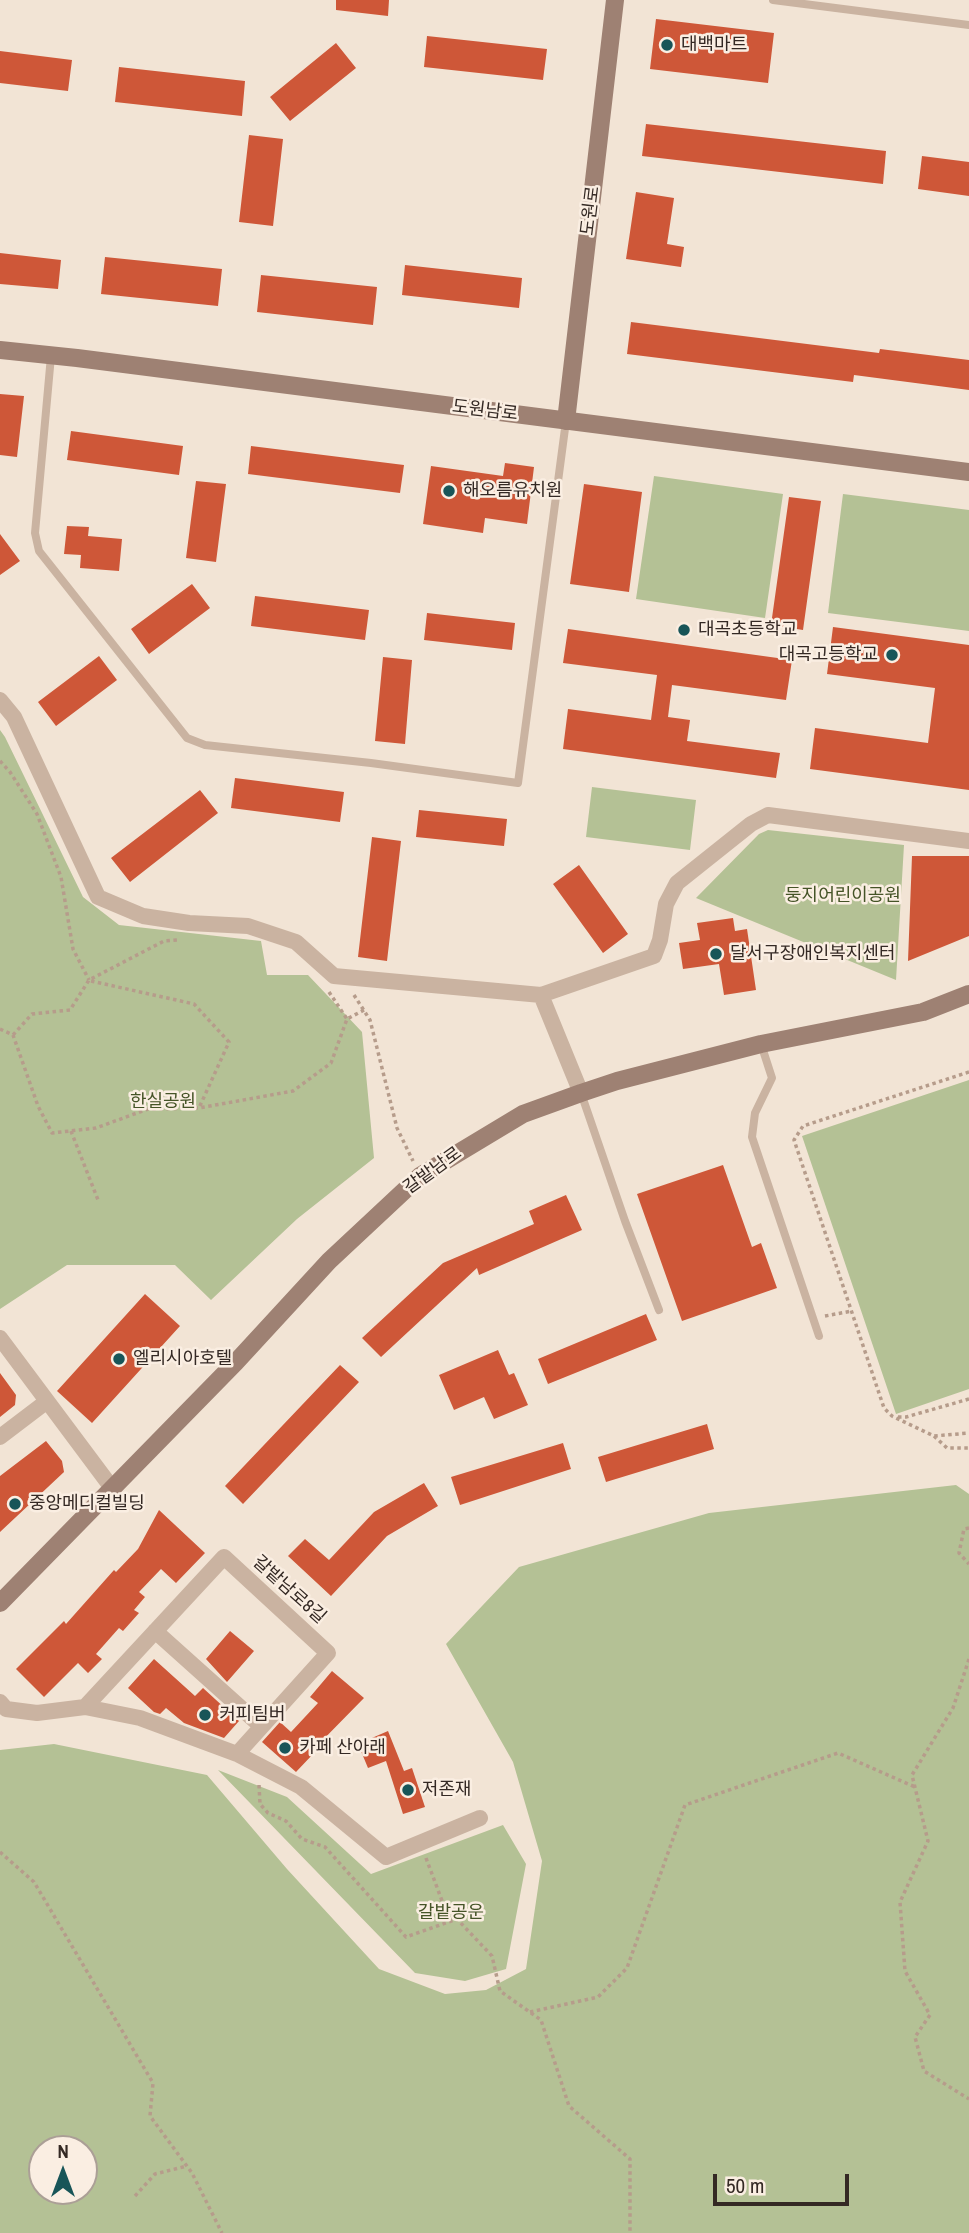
<!DOCTYPE html>
<html>
<head>
<meta charset="utf-8">
<style>
	body { margin:0 }
	#map { position:relative; width:969px; height:2233px; overflow:hidden; background:#f2e4d5; font-family:"Archivo Narrow",sans-serif }
	canvas { display:block }
	.north { position:absolute; left:28px; top:2135px; width:70px; height:70px; box-sizing:border-box; background:#faeee2; border:2px solid #ab9f96; border-radius:50%; rotate:0deg; font-size:19px; font-weight:700; line-height:28px; text-align:center; color:#342924 }
	.north::after { content:''; display:block; margin:auto; width:24px; height:32px; background:#185558; clip-path:polygon(50% 0,100% 100%,50% 72%,0 100%) }
	.scale { position:absolute; left:713px; top:2174px; width:136px; height:32px; box-sizing:border-box; border:4px solid #342924; border-top:0; padding-left:9px; font-size:21px; line-height:24px; white-space:nowrap; color:#342924; -webkit-text-stroke:5px #faeee2; paint-order:stroke }
</style>
</head>
<body>
<div id="map">
<canvas width="969" height="2233"></canvas>
<div class="north">N</div>
<div class="scale">50 m</div>
</div>
<script>
const ctx = document.querySelector('canvas').getContext('2d');
ctx.lineJoin = 'round';
function paint(path, color) { ctx.fillStyle = color; ctx.fill(path, 'evenodd'); }
function strokePath(path, color, width, dash) { ctx.strokeStyle = color; ctx.lineWidth = width; ctx.lineCap = dash ? 'butt' : 'round'; ctx.setLineDash(dash || []); ctx.stroke(path); }
function write(font, color, halo, rows, align = 'center') {
  ctx.font = font + ' "Archivo Narrow","Noto Sans KR",sans-serif'; ctx.lineWidth = 5; ctx.setLineDash([]); ctx.textBaseline = 'middle'; ctx.strokeStyle = halo; ctx.fillStyle = color; for (const [text, x, y, turn = 0] of rows) {
    ctx.save(); ctx.translate(x, y); ctx.rotate((+turn || 0) * Math.PI / 180); ctx.textAlign = isNaN(turn) ? turn : align; if (halo) ctx.strokeText(text, 0, 0); ctx.fillText(text, 0, 0); ctx.restore();
  }
}
paint(new Path2D(`
	M654 476 783 494 765 618 636 599Z
	M843 494 969 510V631L828 613Z
	M0 730 5 737 83 897 119 925 261 941 267 975H308L362 1032 374 1158 297 1219 211 1300 175 1265H67L0 1309Z
	M592 787 696 800 690 850 586 837Z
	M768 830 904 845 896 980 696 898 759 834Z
	M969 1080V1389L896 1414 802 1136Z
	M956 1485 969 1494V2233H0V1750L54 1744 207 1775 287 1869 379 1969 445 1994 486 1990 526 1969 542 1861 513 1762 446 1644 519 1567 709 1513ZM42 2149H84V2191H42Z
	M218 1770 287 1797 371 1874 503 1825 526 1864 506 1969 465 1981 415 1973Z`), '#b4c195');
paint(new Path2D(`
	M336 0H389L388 16 336 10Z
	M656 19 774 33 768 83 650 69Z
	M427 36 547 49 543 80 424 67Z
	M336 43 356 68 290 121 270 97Z
	M0 51 72 60 68 91 0 83Z
	M119 67 245 81 242 116 115 102Z
	M646 124 886 151 883 184 642 156Z
	M249 135 283 139 273 226 239 222Z
	M922 156 969 162V196L918 189Z
	M636 192 674 198 667 244 684 247 681 267 626 259Z
	M0 253 61 260 58 289 0 284Z
	M105 257 222 269 218 306 101 294Z
	M405 265 522 278 519 308 402 295Z
	M261 275 377 287 373 325 257 312Z
	M631 322 879 353 880 349 969 360V390L854 375 853 382 627 354Z
	M0 394 24 396 17 457 0 455Z
	M71 431 183 446 179 475 67 460Z
	M251 446 404 465 400 493 248 474Z
	M505 463 534 467 527 524 485 518 483 533 423 524 431 466 503 476Z
	M196 481 226 484 216 562 186 558Z
	M584 484 642 492 629 592 570 584Z
	M789 497 821 501 803 630 771 625Z
	M67 526 89 527 88 536 122 539 119 571 80 568 81 555 64 554Z
	M0 534 20 561 0 575Z
	M192 584 210 608 149 654 131 629Z
	M255 596 369 610 365 640 251 626Z
	M427 613 515 623 512 650 424 640Z
	M833 627 969 645V790L810 769 815 728 928 743 935 688 827 674Z
	M568 629 792 660 786 700 672 685 668 717 690 720 687 741 780 753 776 778 563 749 568 709 651 720 657 675 563 663Z
	M99 656 117 680 56 726 38 702Z
	M383 657 412 660 405 744 375 741Z
	M235 778 344 792 340 822 231 808Z
	M200 790 218 813 130 882 111 858Z
	M419 810 507 819 504 846 416 837Z
	M372 837 401 841 387 961 358 957Z
	M912 856H969V936L908 961Z
	M579 865 628 934 603 953 553 884Z
	M733 918 735 931 747 929 756 990 724 995 719 964 683 969 679 943 700 940 697 923Z
	M723 1165 752 1247 761 1243 777 1288 682 1321 637 1194Z
	M566 1195 582 1230 479 1275 477 1268 381 1357 362 1338 443 1263 534 1224 529 1211Z
	M145 1294 180 1326 92 1423 57 1391Z
	M646 1314 657 1340 548 1384 538 1359Z
	M498 1350 509 1375 514 1373 528 1405 494 1419 484 1397 454 1410 439 1375Z
	M340 1365 359 1382 243 1504 225 1486Z
	M0 1373 16 1395 15 1405 0 1417Z
	M707 1424 714 1449 606 1482 598 1457Z
	M46 1441 62 1461 64 1472 0 1532V1476Z
	M563 1443 571 1469 460 1505 451 1477Z
	M424 1483 438 1506 387 1536 331 1596 288 1556 305 1539 329 1560 374 1512Z
	M159 1510 205 1553 176 1583 161 1569 139 1592 145 1597 134 1610 139 1613 123 1631 119 1628 96 1654 102 1659 88 1673 78 1663 44 1697 16 1669 64 1621 66 1624 114 1570 116 1572 138 1549Z
	M230 1631 254 1651 227 1682 206 1659Z
	M154 1659 195 1696 203 1688 239 1721 224 1738 184 1723 166 1708 160 1714 154 1712 128 1688Z
	M332 1671 364 1698 312 1751 314 1753 296 1772 262 1742 280 1722 291 1732 318 1703 310 1697Z
	M388 1731 404 1771 412 1768 425 1807 403 1814 386 1761 368 1768 358 1744Z`), '#ce5738');
strokePath(new Path2D(`
	M0 761 10 772 37 814 61 877 73 949 89 980
	M91 981 194 1004 229 1042 199 1108
	M329 992 347 1019
	M354 995 370 1020 397 1128 413 1161
	M0 1029 13 1035 38 1106 52 1133 96 1128 148 1109 199 1108 293 1091 331 1063 347 1019 364 1010
	M13 1035 32 1014 70 1010 89 980 164 941 178 940
	M969 1072 803 1126 794 1140 884 1408 892 1416 934 1436 969 1433
	M71 1131 98 1200
	M825 1316 852 1311
	M898 1417H906L969 1399
	M934 1436 947 1448H969
	M969 1528 964 1529 959 1553 969 1564
	M969 1659 953 1708 912 1775 928 1841 900 1902 905 1971 930 2015 915 2037 924 2071 969 2099
	M259 1785 260 1804 268 1813 286 1821 302 1839 325 1847 406 1937 457 1919 492 1956 500 1991 541 2020 569 2106 630 2159V2233
	M0 1852 34 1882 153 2083 150 2116 192 2173 222 2233
	M426 1858 450 1922
	M530 2012 598 1997 627 1968 685 1805 838 1753 915 1787
	M135 2196 155 2174 187 2166`), '#b69c8b', 3.5, [3.5, 3.5]);
strokePath(new Path2D(`
	M773 0 969 25
	M51 356 35 533 39 551 187 738 205 745 371 763 518 783 566 421
	M761 1044 772 1078 755 1113 752 1137 819 1336
	M581 1093 625 1221 659 1310`), '#cab3a1', 8);
strokePath(new Path2D(`
	M0 700 14 717 98 897 143 916 189 923 248 926 296 942 334 976 541 995 654 956 660 940 666 904 677 883 751 824 768 815 969 841
	M541 995 581 1093
	M0 1338 112 1488
	M0 1437 46 1402
	M155 1631 261 1726
	M0 1702 6 1709 37 1713 85 1707 140 1718 237 1754 301 1787 386 1857 480 1818
	M85 1707 224 1557 328 1653 237 1754`), '#cab3a1', 16);
strokePath(new Path2D(`
	M0 350 77 358 969 472
	M566 421 615 0
	M0 1603 236 1362 329 1261 420 1176 523 1114 581 1093 617 1081 761 1044 923 1012 969 994`), '#9e8173', 18);
for (const [x, y, r, color] of [
	[667,45,7,"#185558"],
	[449,491,7,"#185558"],
	[684,630,7,"#185558"],
	[892,655,7,"#185558"],
	[716,954,7,"#185558"],
	[119,1359,7,"#185558"],
	[15,1504,7,"#185558"],
	[205,1715,7,"#185558"],
	[285,1748,7,"#185558"],
	[408,1790,7,"#185558"]
]) { const dot = new Path2D(); dot.arc(x, y, r, 0, 2 * Math.PI); ctx.fillStyle = color; ctx.fill(dot); strokePath(dot, '#faeee2', 2.5); }
write('18px', '#342924', '#faeee2', [
	["대백마트",681,45],
	["해오름유치원",463,491],
	["대곡초등학교",698,630],
	["대곡고등학교",878,655,"right"],
	["달서구장애인복지센터",730,954],
	["엘리시아호텔",133,1359],
	["중앙메디컬빌딩",29,1504],
	["커피팀버",219,1715],
	["카페 산아래",299,1748],
	["저존재",422,1790]
], 'left');
write('18px', '#342924', '#faeee2', [
	["도원로",591,211,-83],
	["도원남로",485,411,7],
	["갈밭남로",433,1171,-36],
	["갈밭남로8길",289,1590,42]
]);
write('18px', '#455427', '#faeee2', [
	["둥지어린이공원",843,896],
	["한실공원",163,1102],
	["갈밭공운",451,1913]
]);
</script>
</body>
</html>
